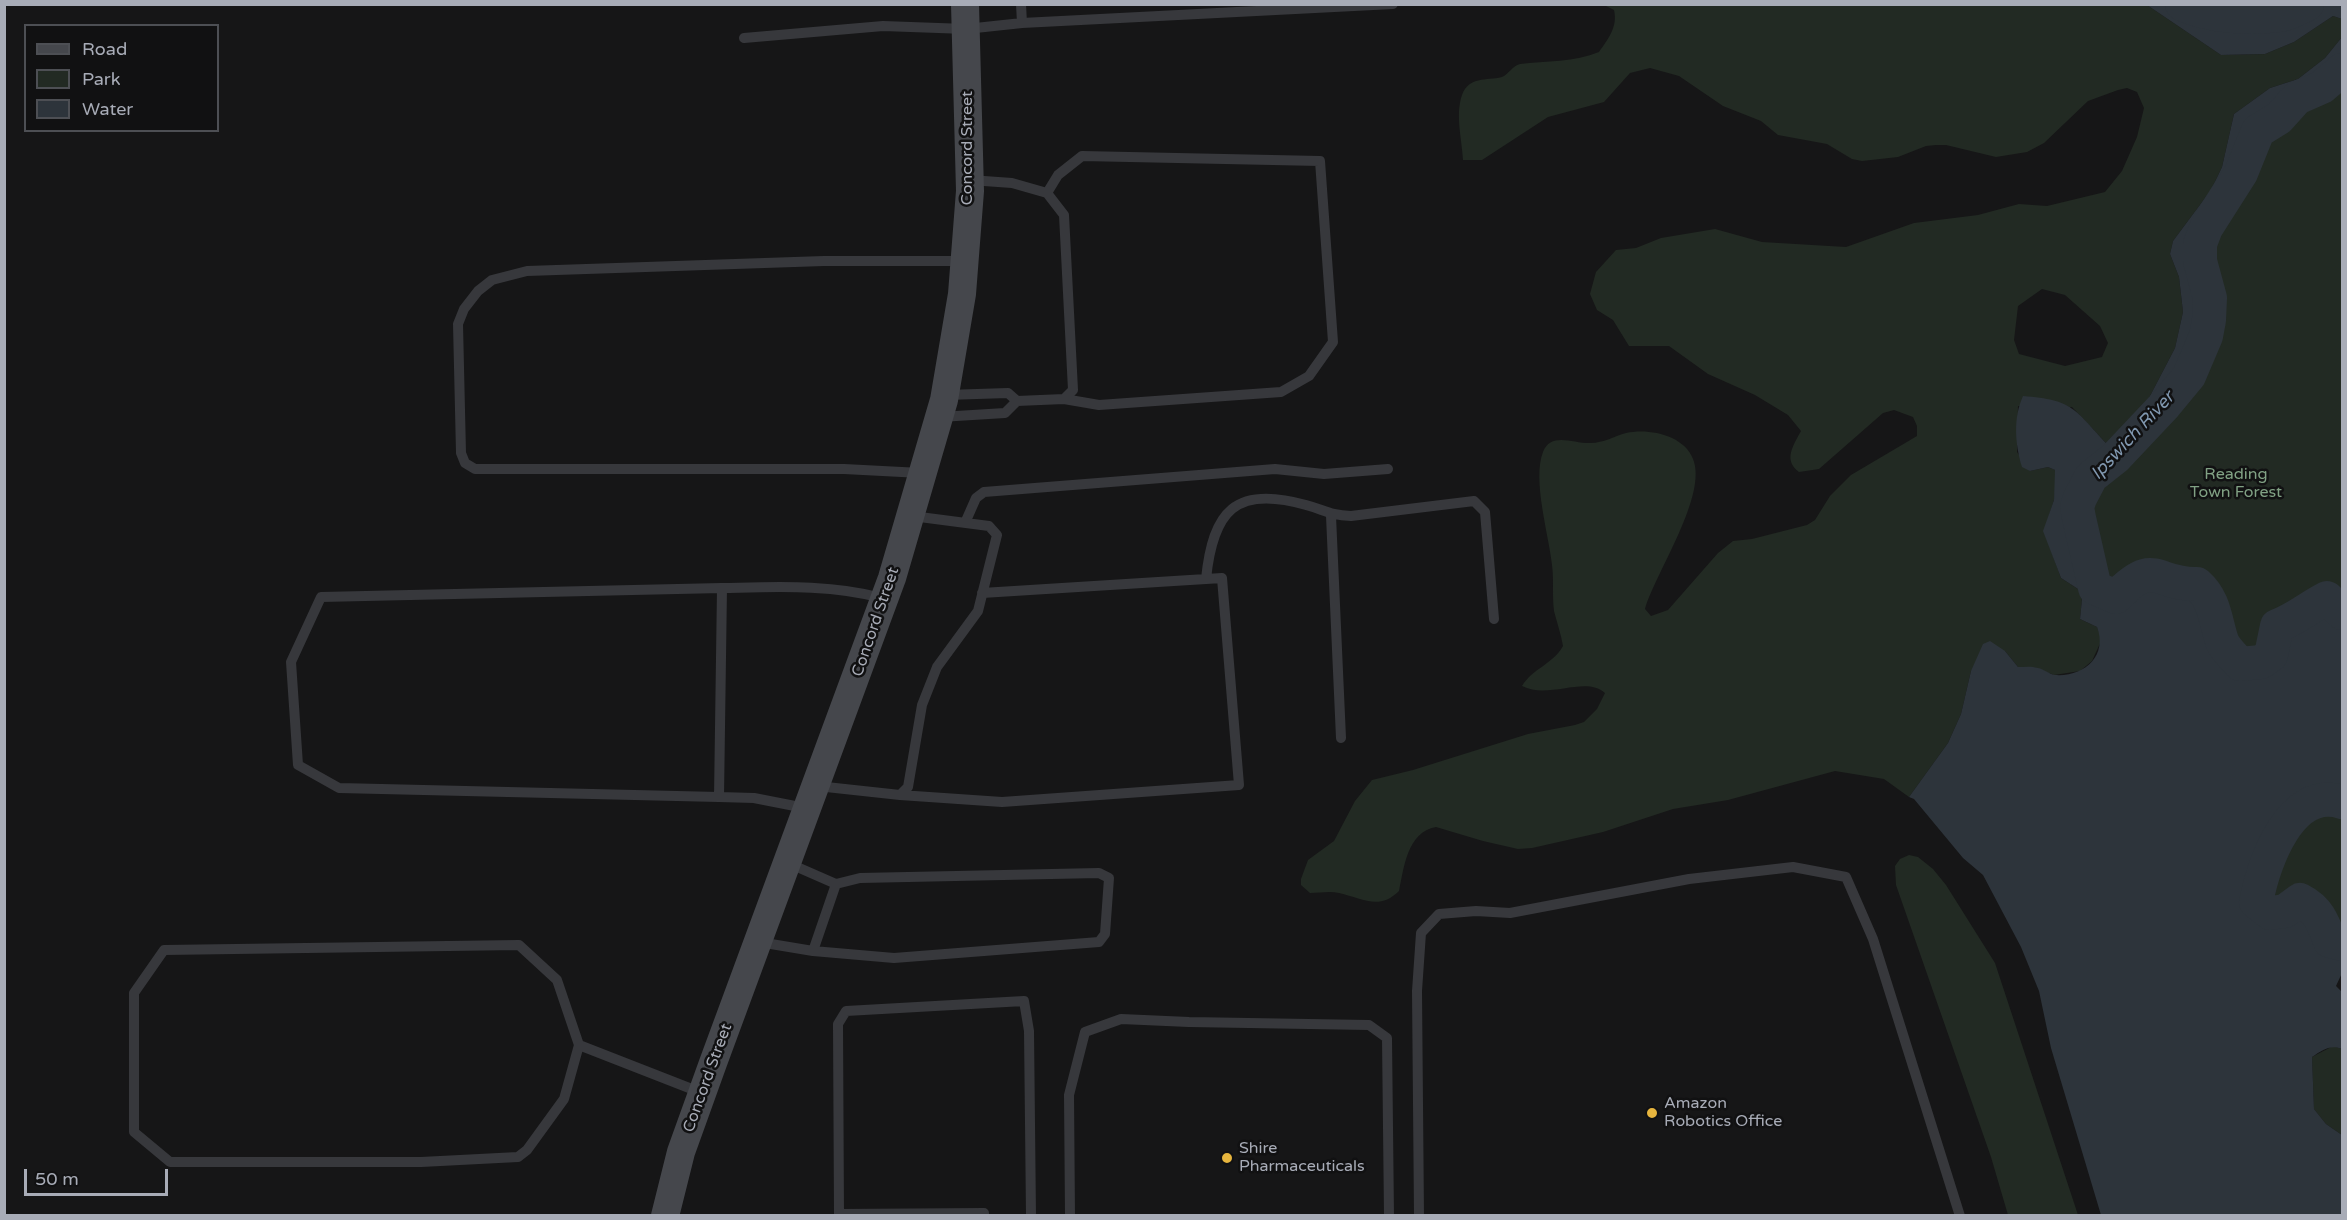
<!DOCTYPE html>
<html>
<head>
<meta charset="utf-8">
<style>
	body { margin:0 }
	#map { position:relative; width:2347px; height:1220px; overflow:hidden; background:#161617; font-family:"Varela Round",sans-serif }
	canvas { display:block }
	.frame { position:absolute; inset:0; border:6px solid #a8acb7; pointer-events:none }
	.legend { position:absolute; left:24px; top:24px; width:195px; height:108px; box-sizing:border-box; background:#111112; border:2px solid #4d4f54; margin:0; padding:8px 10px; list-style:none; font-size:18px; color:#a8acb7 }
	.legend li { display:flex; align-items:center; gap:12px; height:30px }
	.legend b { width:30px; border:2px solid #4d4f54 }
	.scale { position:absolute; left:24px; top:1169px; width:144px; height:27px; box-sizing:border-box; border:3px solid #a8acb7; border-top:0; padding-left:8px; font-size:18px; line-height:21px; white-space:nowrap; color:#a8acb7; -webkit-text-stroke:4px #111112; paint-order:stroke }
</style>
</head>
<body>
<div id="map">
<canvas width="2347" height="1220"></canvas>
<div class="frame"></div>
<ul class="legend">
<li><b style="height:8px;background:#45474c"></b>Road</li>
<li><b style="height:16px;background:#222a23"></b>Park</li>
<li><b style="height:16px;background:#2d343b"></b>Water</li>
</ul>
<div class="scale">50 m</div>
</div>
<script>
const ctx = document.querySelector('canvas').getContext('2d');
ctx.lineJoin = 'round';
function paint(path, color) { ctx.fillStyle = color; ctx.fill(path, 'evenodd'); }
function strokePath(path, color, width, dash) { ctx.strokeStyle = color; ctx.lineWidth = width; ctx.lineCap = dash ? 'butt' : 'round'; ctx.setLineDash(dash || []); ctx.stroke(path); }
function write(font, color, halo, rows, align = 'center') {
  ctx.font = font + ' "Varela Round",sans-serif'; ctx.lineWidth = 5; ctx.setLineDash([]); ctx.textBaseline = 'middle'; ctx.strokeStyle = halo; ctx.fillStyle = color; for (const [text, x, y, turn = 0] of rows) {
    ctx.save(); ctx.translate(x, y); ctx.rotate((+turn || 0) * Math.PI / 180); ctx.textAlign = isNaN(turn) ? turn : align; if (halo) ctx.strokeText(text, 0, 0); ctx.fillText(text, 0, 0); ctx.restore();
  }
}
paint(new Path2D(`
	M1604 5H2147L2221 55 2265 54 2294 42 2333 16 2342 19V37L2325 58 2298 79 2270 88 2234 114 2222 167 2211 190 2173 241 2170 254 2179 277 2183 312 2175 348 2150 396 2147 407 2132 418 2116 442 2107 444 2072 407 2018 406 2017 452 2030 471 2048 467 2055 470 2057 478 2054 500 2044 531 2061 578 2078 589 2082 599 2080 619 2097 627 2102 639 2092 661 2080 671 2054 675 2037 668 2018 667 2005 651 1971 671 1961 714 1948 743 1909 797 1884 779 1835 771 1728 800 1673 809 1603 832 1532 848 1518 849 1483 841 1436 827C1407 832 1404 868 1399 891 1379 911 1362 898 1339 893 1330 891 1319 893 1310 893L1301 885V879L1308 860 1334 841 1355 801 1372 780 1413 770 1528 734 1575 725 1584 722 1597 709 1605 693C1585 675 1549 700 1522 686 1532 669 1553 664 1563 646 1561 634 1557 623 1554 611 1552 596 1554 580 1552 565 1549 535 1532 480 1543 452 1551 431 1574 444 1591 443 1603 443 1615 436 1626 433 1649 428 1684 435 1693 459 1708 495 1656 572 1645 609L1651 616 1668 610 1718 553 1733 541 1752 539 1807 525 1815 520 1830 496 1851 475 1917 436V426L1913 417 1894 410 1883 413 1819 469 1799 472C1783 460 1793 446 1801 431L1788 415 1755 395 1708 374 1669 346H1629L1613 320 1597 310 1590 294 1596 272 1616 250 1636 248 1661 238 1715 229 1762 242 1846 247 1914 223 1978 215 2019 204 2047 206 2105 192 2122 171 2137 137 2144 108 2137 92 2127 88 2118 90 2088 101 2044 143 2027 152 1996 157 1946 145H1936L1926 146 1898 157 1862 161 1852 159 1827 144 1778 135 1761 121 1723 106 1679 76 1650 68 1630 73 1604 102 1548 117 1482 160H1463C1462 139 1455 115 1462 95 1469 76 1486 81 1502 77 1509 74 1512 66 1520 64 1545 61 1575 62 1599 52 1608 39 1618 27 1614 10ZM2042 289 2065 295 2100 326 2108 343 2102 357 2065 366 2019 354 2014 340 2018 306Z
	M2182 5H2308C2299 8 2290 13 2281 15 2250 20 2210 17 2182 5Z
	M2342 69V613L2339 608H2307L2293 620 2277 626 2271 655 2261 662 2240 664C2234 657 2225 649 2222 641 2215 620 2215 600 2197 584H2181L2169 579H2133L2116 597 2095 588 2079 518 2077 507 2080 498 2091 477 2115 458 2165 405 2189 376 2210 298 2200 261V244L2206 228 2241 173 2258 131 2279 118 2297 98 2322 87Z
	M2320 799 2342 802V944L2330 941C2323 922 2318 909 2300 900L2285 911 2270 913 2256 902C2264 861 2280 816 2320 799Z
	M1909 855 1918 857 1933 869 1946 885 1995 963 2078 1215H2008L1991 1157 1896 885 1895 866 1900 859Z
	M2333 1046 2342 1049V1135L2326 1124 2314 1109 2312 1057Z`), '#222a23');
paint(new Path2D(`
	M2147 5H2182L2209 13 2246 15H2282L2308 5H2342V19L2333 16 2294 42 2265 54 2221 55Z
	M2342 37V69L2322 87 2297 98 2279 118 2258 131 2241 173 2206 228 2200 244V261L2210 298 2209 320 2206 336 2189 376 2165 405 2115 458 2091 477 2080 498 2077 507 2079 518 2095 588 2116 597C2156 556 2153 585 2197 584 2215 600 2215 620 2222 641 2225 649 2234 657 2240 664L2261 662 2271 655 2277 626C2296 619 2309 607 2327 598L2342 613V802C2290 785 2264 863 2256 902L2270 913 2285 911 2300 900C2318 909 2323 922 2330 941L2342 944V973L2336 986 2342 992V1049C2331 1044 2322 1050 2312 1057L2314 1109 2326 1124 2342 1135V1215H2101L2051 1048 2039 991 2021 947 1983 875 1963 858 1914 799 1909 797 1948 743 1961 714 1971 671 1983 644 1990 641 2005 651 2018 667C2024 667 2032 666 2038 668 2044 669 2049 674 2055 675 2084 677 2108 656 2097 627L2080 619 2082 599 2078 589 2061 578 2043 531 2054 500 2055 470 2048 467 2030 471 2022 467C2015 444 2013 418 2023 396 2074 400 2074 409 2107 444L2116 442 2132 418 2147 407 2150 396 2175 348 2183 312 2179 277 2170 254 2173 241 2211 190 2222 167 2234 114 2270 88 2298 79 2325 58Z`), '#2d343b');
strokePath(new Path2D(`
	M2182 4C2210 17 2250 19 2281 15 2290 13 2299 8 2307 4
	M2342 70 2322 87 2297 98 2279 118 2258 131 2241 173 2206 228 2200 244V261L2210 298 2209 320 2206 336 2189 376 2165 405 2115 458 2091 477 2080 498 2077 507 2079 518 2095 588 2116 597C2155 556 2154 585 2197 584 2215 600 2215 620 2222 641 2225 649 2234 657 2240 664L2261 662 2271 655 2277 626C2296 619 2309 607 2327 598L2342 613
	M2342 802C2290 785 2264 863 2256 902L2270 913 2285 911 2300 900C2318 909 2323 922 2330 941L2342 944`), '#2d343b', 34);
strokePath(new Path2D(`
	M1022 23 1393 4
	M744 38 883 26 966 29 1022 23 1021 4
	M970 180 1012 183 1047 193 1064 215 1073 390 1064 399 1017 401
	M1047 193 1058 175 1082 156 1320 161 1333 342 1309 376 1281 392 1099 405 1064 399
	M940 417 1005 413 1017 401 1008 393 946 395
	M921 473 844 469H475L465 463 461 453 458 324 464 309 478 291 492 280 527 271 824 261H964
	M1331 516 1341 738
	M965 523 976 498 984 492 1275 469 1324 474 1388 469
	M1206 579C1213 511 1235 485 1306 505 1325 510 1329 515 1351 516L1474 501 1485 512 1494 619
	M817 786 900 795 908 787 922 705 937 667 978 611 997 535 989 526 912 516
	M900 795 1002 802 1239 785 1222 578 982 593
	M719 797 339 788 298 765 291 662 321 597 722 588
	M805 808 754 798 719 797 722 588C776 587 830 584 882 598
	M759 942 813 951 836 884 788 863
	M813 951 894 958 1099 942 1105 934 1109 878 1099 873 860 878 836 884
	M579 1045 557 980 519 945 164 950 134 993V1132L170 1162H421L518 1157 527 1150 564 1099 579 1045 702 1093
	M984 1216V1213L839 1214 838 1024 846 1011 1024 1001 1029 1031 1031 1216
	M1070 1216 1069 1095 1085 1032 1121 1019 1189 1022 1369 1025 1387 1038 1389 1216
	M1419 1216 1417 991 1421 933 1439 914 1476 911 1510 913 1689 879 1793 867 1846 877 1873 939 1960 1216`), '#37383c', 10);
strokePath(new Path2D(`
	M665 1216 681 1152 713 1063 892 578 944 400 962 294 970 191 965 4`), '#45474c', 28);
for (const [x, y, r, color] of [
	[1652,1113,6,"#e7b53e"],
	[1227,1158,6,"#e7b53e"]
]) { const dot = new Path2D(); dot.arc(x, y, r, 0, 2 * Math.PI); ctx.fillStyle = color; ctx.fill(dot); strokePath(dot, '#111112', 2); }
write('16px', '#a8acb7', '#111112', [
	["Concord Street",968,148,-90],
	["Concord Street",876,622,-71],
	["Concord Street",708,1078,-70]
]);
write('16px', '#81a184', '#111112', [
	["Reading",2236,475],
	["Town Forest",2236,493]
]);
write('16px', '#a8acb7', '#111112', [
	["Amazon",1664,1104],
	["Robotics Office",1664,1122],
	["Shire",1239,1149],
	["Pharmaceuticals",1239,1167]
], 'left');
write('italic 18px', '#8198b0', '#111112', [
	["Ipswich River",2133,436,-47]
]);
</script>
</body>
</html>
